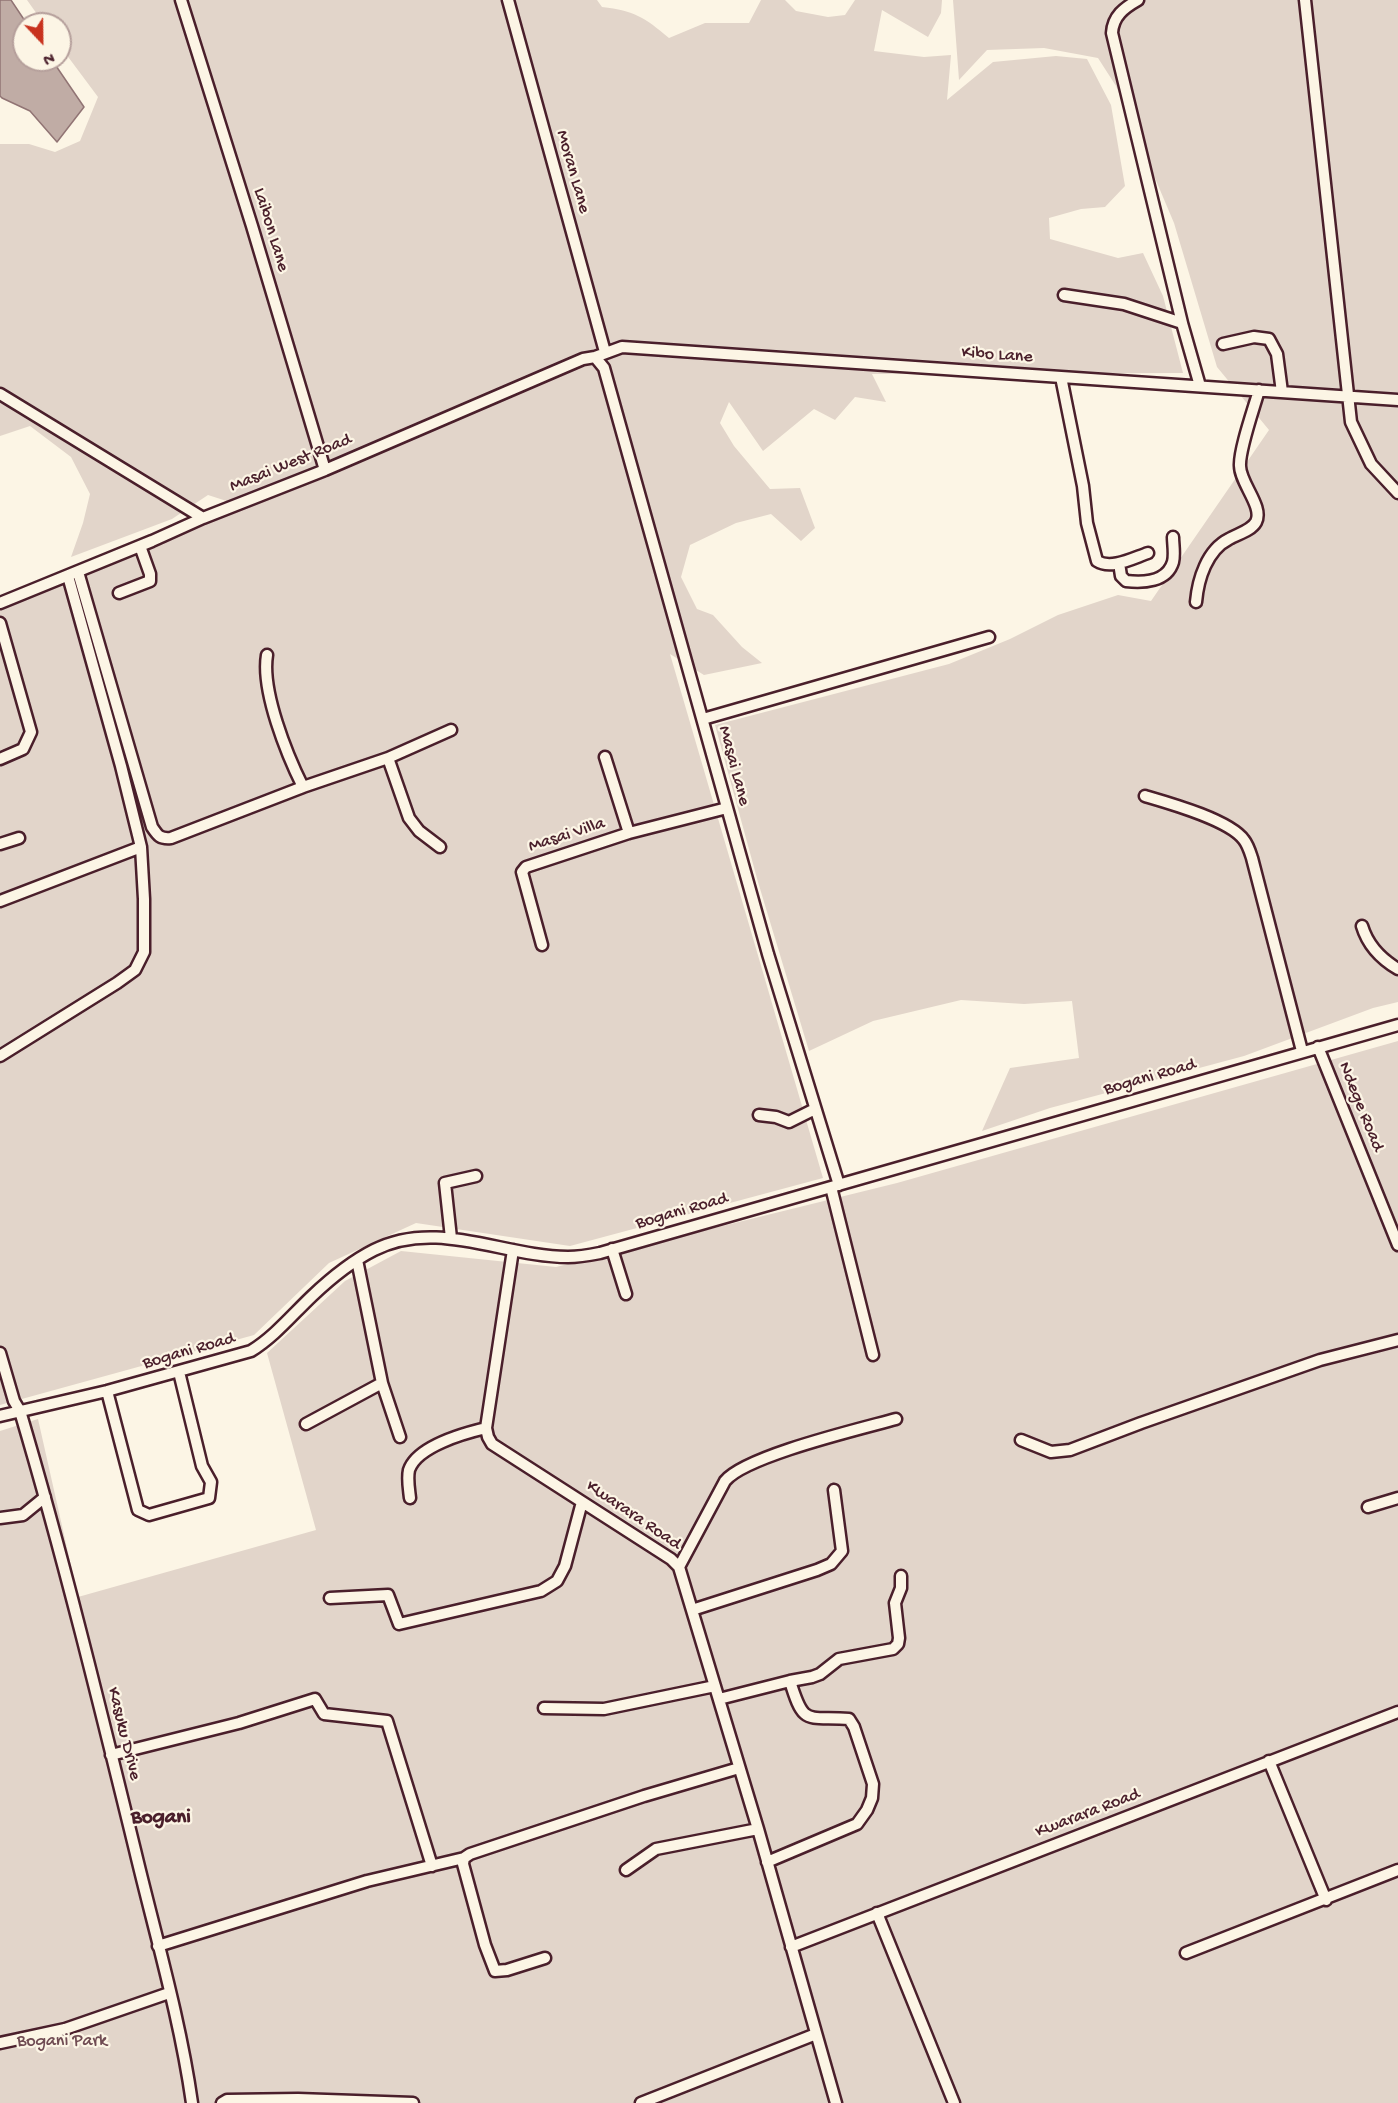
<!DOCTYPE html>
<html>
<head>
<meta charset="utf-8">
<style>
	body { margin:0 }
	#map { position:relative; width:1398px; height:2103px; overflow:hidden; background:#fcf5e5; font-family:"Gochi Hand",sans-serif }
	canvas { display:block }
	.north { position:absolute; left:12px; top:12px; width:60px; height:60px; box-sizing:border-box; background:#fcf5e5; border:2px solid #b59f9b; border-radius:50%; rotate:158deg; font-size:16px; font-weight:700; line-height:24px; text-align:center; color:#4a1f2b }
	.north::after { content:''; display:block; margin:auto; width:21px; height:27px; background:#c8321e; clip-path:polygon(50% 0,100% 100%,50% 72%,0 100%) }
</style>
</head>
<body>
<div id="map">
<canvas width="1398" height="2103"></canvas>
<div class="north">N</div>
</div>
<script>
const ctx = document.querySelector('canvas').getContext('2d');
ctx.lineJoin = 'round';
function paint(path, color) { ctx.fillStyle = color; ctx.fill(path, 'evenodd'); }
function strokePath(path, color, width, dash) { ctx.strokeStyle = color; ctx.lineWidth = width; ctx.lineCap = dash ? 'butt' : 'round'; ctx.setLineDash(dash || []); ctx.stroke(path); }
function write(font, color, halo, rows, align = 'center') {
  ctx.font = font + ' "Gochi Hand",sans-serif'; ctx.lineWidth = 4.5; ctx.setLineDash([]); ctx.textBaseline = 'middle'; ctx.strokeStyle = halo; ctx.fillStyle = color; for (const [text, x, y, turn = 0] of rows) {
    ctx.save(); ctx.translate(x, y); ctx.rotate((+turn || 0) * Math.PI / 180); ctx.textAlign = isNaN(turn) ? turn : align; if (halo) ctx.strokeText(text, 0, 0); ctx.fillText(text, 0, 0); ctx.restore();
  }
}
paint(new Path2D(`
	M27 0H597L602 7C635 11 644 17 669 38L705 23H749L761 0H785L796 11 828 17 845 15 855 0H942L941 13 928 37 882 10 874 51 924 57 951 55 947 100 993 62 1056 56 1087 59 1111 105 1125 186 1105 207 1081 209 1049 218 1050 239 1118 258 1143 253 1163 296 1183 373 872 374 886 402 855 397 835 420 814 409 763 451 729 402 720 423 734 446 770 489 800 488 815 528 801 541 771 514 736 523 690 545 681 577 697 609 713 615 742 647 762 663 704 675 670 654 823 1178 570 1246 416 1223 329 1263 254 1335 0 1405V600L239 505 208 495 172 519 71 557 83 523 90 494 71 457 30 426 0 436V144H29L55 152 80 141 98 97 60 46V24H44Z
	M953 0H1398V1002L1373 1008 1244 1056 1050 1108 982 1131 1010 1068 1079 1058 1072 1001 1024 1004 961 1000 873 1021 809 1051 758 882 715 725 949 664 1010 639 1058 615 1118 595 1151 601 1269 430 1217 367 1174 223 1116 86 1098 58 1044 48 987 50 959 80Z
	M1398 1041V2103H0V1431L38 1419 78 1597 316 1530 267 1353 345 1281 401 1251 556 1267 897 1183Z`), '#e2d5ca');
const water = new Path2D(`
	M0 0H11L27 24H24V60H52L84 107 57 142 30 111 2 98 0 96Z`);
paint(water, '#c0aca5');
strokePath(water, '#917474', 1.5);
const minor = new Path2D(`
	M181 0 252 226 325 470
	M508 0 605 352
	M1138 0C1124 8 1113 16 1112 33L1182 323 1200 386
	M1305 0 1351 422 1371 464 1398 493
	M1064 295 1124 304 1182 323
	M1223 344 1254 337 1269 339 1277 354 1282 392
	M595 357 604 368 768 954 839 1185
	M1061 377 1083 486 1087 523 1097 561C1111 570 1133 558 1148 553
	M0 394 203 518
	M1119 563 1121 576 1126 581C1143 583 1167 582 1173 562 1175 554 1173 544 1173 537
	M78 572 152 827C158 836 160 839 171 838L303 787 388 758 409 818 419 831 440 847
	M119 593 150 581V574L140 546
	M1196 602C1198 579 1207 550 1229 539 1237 534 1251 531 1256 522 1264 507 1240 483 1240 466 1239 450 1254 408 1259 390
	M0 603 152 541 203 518 325 470 583 359 595 357 622 347 1398 400
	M0 623 31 732 23 749 0 759
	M267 655C261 691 287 755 303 787
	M703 719 989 637
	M605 757 629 833
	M388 758 451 730
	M1145 796C1169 803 1230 820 1244 840 1248 845 1250 852 1252 858L1302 1051
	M0 844 19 838
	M0 901 141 847
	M1362 926C1368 946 1381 959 1398 969
	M542 945 522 872 526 867 629 833 727 808
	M1318 1047 1398 1245
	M0 1056 117 983 135 970 144 952V899L141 847 121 766 68 576
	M759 1115 776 1117 789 1122 815 1109
	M831 1187 873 1355
	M451 1238 445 1183 476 1176
	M612 1249 626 1294
	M513 1250 486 1428 488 1437 492 1444 671 1559 679 1567 758 1829 836 2103
	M357 1260 382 1383 400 1437
	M0 1353 14 1401 20 1411C63 1556 99 1703 135 1850 155 1934 180 2018 192 2103
	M107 1391 138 1510 149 1515 209 1498 211 1482 202 1466 179 1372
	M0 1416 107 1391 251 1351C274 1337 292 1315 312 1296 330 1279 352 1261 374 1250 437 1218 504 1257 568 1257 579 1257 590 1255 600 1253L1398 1025
	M306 1424 382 1383
	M1021 1440 1051 1452 1070 1450 1141 1423 1320 1360 1398 1340
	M410 1498C409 1489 407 1479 409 1470 417 1446 465 1433 486 1428
	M1368 1507 1398 1498
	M0 1518 23 1515 45 1497
	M679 1567 725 1481C745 1456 860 1429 896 1419
	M330 1598 388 1595 399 1624 541 1591 557 1581 565 1566 582 1502
	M692 1610 817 1570 831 1564 842 1551 834 1490
	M790 1681 812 1677 820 1674 839 1659 893 1649 898 1644 899 1638 895 1603 901 1588V1576
	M719 1699 790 1681C804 1727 806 1716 849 1719L854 1727 873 1784 872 1798 867 1810 857 1824 767 1862
	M544 1708 604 1709 715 1686
	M111 1755 239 1723 315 1699 324 1714 387 1721 432 1866
	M1269 1761 1326 1900
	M626 1870 656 1849 758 1829
	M877 1913 954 2103
	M158 1946 367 1881 464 1858
	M791 1947 1398 1712
	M1186 1953 1398 1870
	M545 1958 507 1970 495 1971 485 1945 463 1864 464 1858 470 1854 644 1796 739 1768
	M0 2043 65 2029 169 1993
	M222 2103 227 2100 298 2099 413 2103
	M641 2103 816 2034`);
strokePath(minor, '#4a1f2b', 15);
strokePath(minor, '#fcf5e5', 10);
write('18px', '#4a1f2b', '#fcf5e5', [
	["Moran Lane",572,172,74],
	["Laibon Lane",270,230,73],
	["Kibo Lane",997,356,4],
	["Masai West Road",291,464,-22],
	["Masai Lane",733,766,75],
	["Masai Villa",567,836,-18],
	["Bogani Road",1150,1078,-16],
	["Ndege Road",1360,1107,68],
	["Bogani Road",682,1212,-16],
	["Bogani Road",189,1352,-16],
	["Kwarara Road",633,1516,34],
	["Kasuku Drive",123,1734,76],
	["Kwarara Road",1088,1814,-21]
]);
write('18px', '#704c53', '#fcf5e5', [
	["Bogani Park",62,2042]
]);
write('bold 21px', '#4a1f2b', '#fcf5e5', [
	["Bogani",161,1819]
]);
</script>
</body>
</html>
